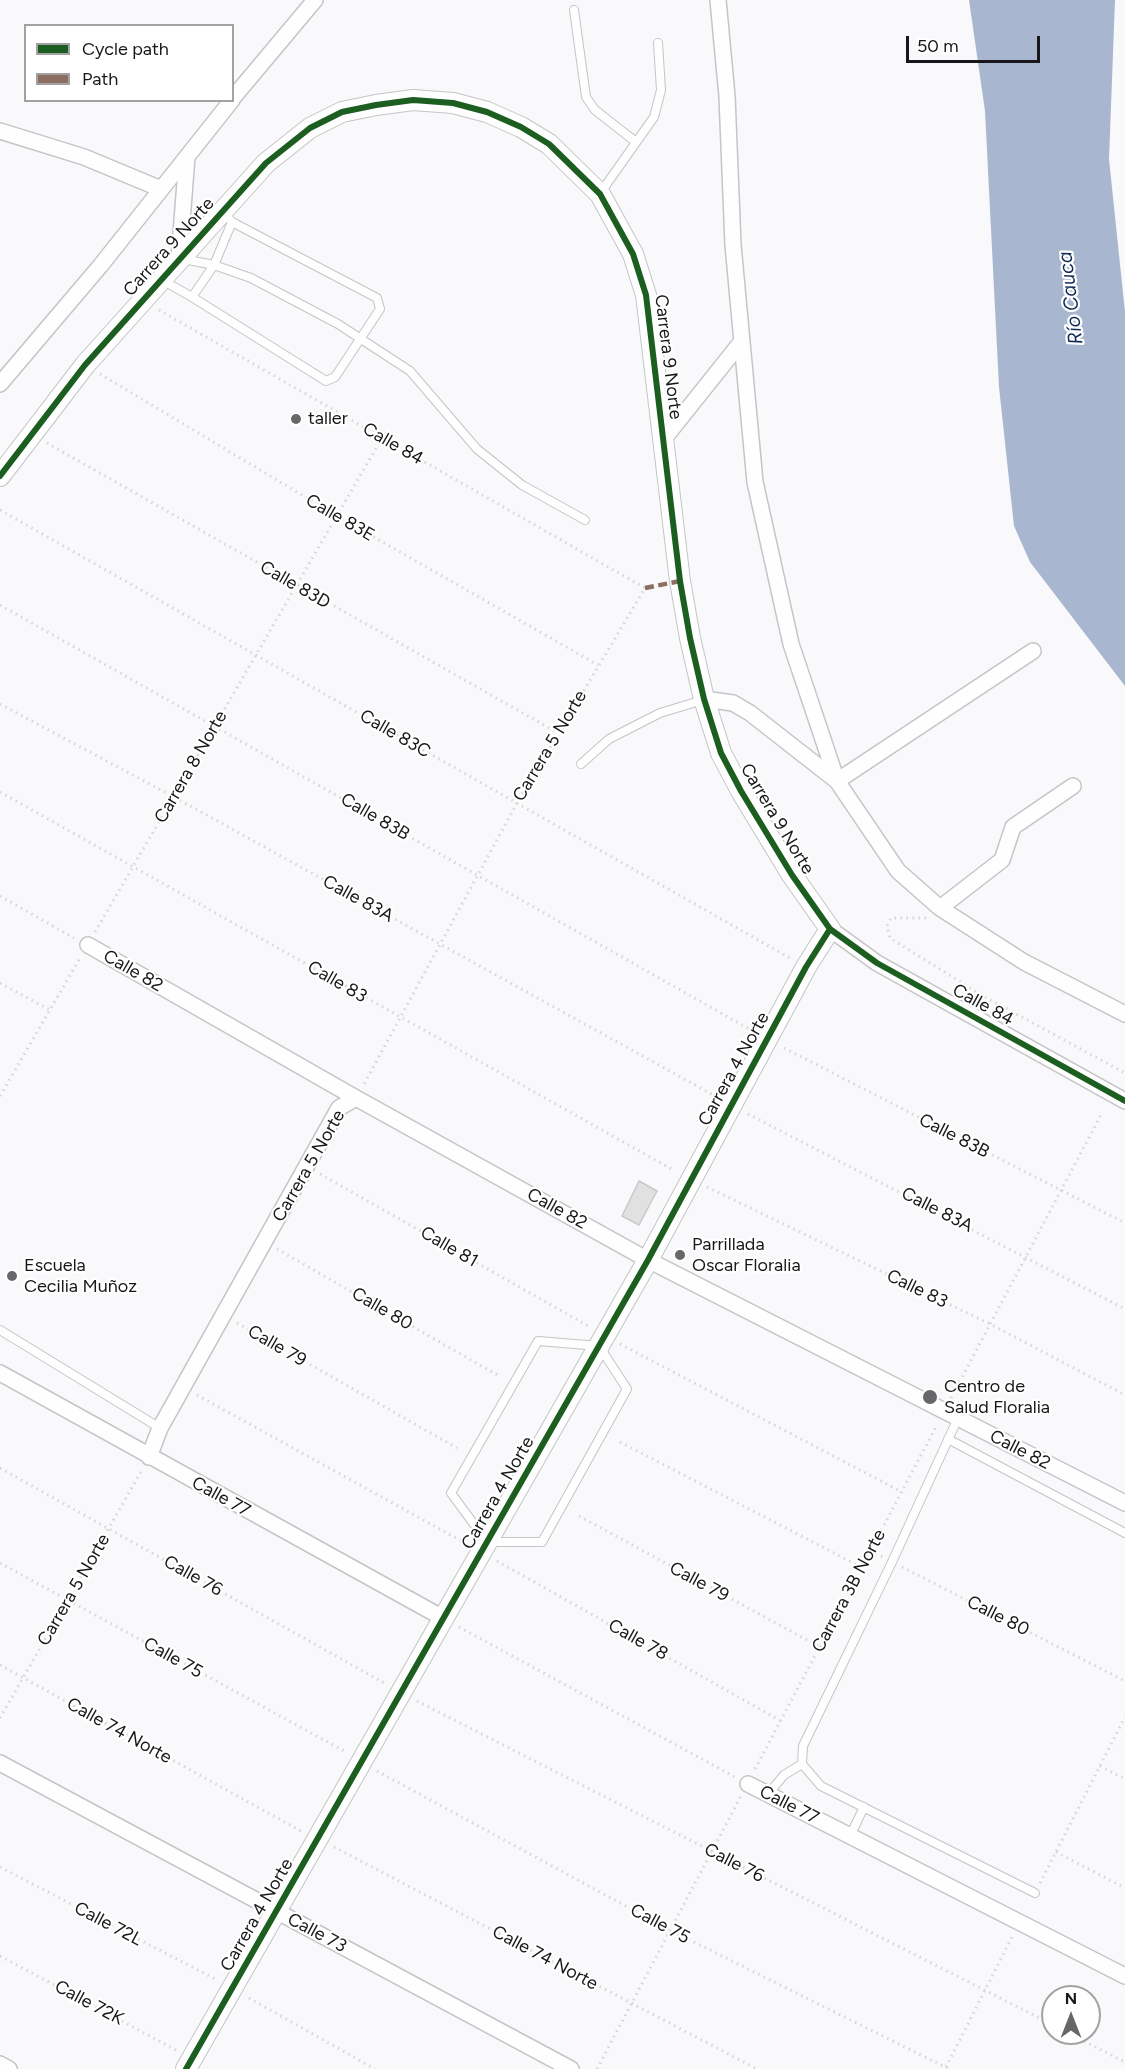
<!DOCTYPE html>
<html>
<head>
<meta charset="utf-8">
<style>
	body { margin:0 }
	#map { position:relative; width:1125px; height:2069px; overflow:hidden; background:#f9f8fa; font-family:Figtree,sans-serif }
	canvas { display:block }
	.legend { position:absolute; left:24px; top:24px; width:210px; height:78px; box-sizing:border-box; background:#fff; border:2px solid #a3a2a3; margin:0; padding:8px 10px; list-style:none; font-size:18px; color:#181719 }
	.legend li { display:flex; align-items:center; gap:12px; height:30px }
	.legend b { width:30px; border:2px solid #a3a2a3 }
	.north { position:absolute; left:1041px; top:1985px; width:60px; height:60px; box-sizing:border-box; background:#fff; border:2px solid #a3a2a3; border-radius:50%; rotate:0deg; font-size:16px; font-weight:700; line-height:24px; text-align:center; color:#181719 }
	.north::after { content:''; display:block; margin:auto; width:21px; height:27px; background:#676668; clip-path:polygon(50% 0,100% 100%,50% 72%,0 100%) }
	.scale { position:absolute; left:906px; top:36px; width:134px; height:27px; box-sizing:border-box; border:3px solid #181719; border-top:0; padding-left:8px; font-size:18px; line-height:21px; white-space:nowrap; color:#181719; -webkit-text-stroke:4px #fff; paint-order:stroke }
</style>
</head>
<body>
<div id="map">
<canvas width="1125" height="2069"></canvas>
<ul class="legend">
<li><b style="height:8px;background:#1b5e20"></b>Cycle path</li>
<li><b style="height:8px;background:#8d6e63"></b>Path</li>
</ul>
<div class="north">N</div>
<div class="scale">50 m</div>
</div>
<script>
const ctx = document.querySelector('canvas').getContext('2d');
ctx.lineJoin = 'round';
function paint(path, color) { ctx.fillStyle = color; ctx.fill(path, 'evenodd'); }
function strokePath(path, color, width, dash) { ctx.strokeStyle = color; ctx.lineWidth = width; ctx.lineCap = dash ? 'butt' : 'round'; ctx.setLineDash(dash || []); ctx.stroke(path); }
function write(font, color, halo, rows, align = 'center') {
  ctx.font = font + ' Figtree,sans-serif'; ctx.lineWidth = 4.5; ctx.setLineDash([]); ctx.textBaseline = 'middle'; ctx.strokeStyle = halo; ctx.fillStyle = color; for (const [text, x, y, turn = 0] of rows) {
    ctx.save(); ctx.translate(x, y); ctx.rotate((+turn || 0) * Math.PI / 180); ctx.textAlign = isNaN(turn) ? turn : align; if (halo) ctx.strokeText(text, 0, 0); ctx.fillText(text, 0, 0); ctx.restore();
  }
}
paint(new Path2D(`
	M969 0H1115L1109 159 1125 312V686L1030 562 1014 526 999 387 985 111Z`), '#a8b7cf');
const building = new Path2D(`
	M639 1181 657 1191 639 1225 622 1216Z`);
paint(building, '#e2e1e2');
strokePath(building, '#cac8ca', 1.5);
const service = new Path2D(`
	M574 10 586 97 595 110 636 142
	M601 192 654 117 661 90 658 43
	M223 212 232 222 214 265 192 297 326 381 335 377 380 309 377 298 232 222
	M183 259 214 265 251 278 338 324 410 371 477 449 522 485 585 520
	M162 280 192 297
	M581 764 609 739 660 713 703 700
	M0 1330 160 1428
	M538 1341 599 1346 627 1389 542 1542H487L451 1493Z
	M958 1418 892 1562 803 1746 802 1764 821 1786 1035 1893
	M948 1439 1125 1533
	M768 1794 784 1775 802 1764
	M850 1836 864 1807`);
const minor = new Path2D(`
	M718 0 727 96 733 245 755 482 791 644 837 781 898 871 940 908 1024 962 1125 1014
	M232 99 315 0
	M0 131 84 157 161 189
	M179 259 187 157
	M0 384 101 265 232 100
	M663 440 742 341
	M704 699 733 703 750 713 837 781
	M837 781 1033 651
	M940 908 1002 860 1013 827 1073 786
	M830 929 877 963 1125 1101
	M88 945 356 1098 648 1260 1125 1503
	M0 1373 443 1618
	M149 1457 160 1428 339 1108 356 1098
	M0 1763 571 2069
	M748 1784 1125 1976
	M0 2064 9 2069`);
const tertiary = new Path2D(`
	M0 476 85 365 266 163 310 128 342 112 376 105 413 100 453 103 487 112 521 127 549 144 600 194 633 254 646 295 680 581 690 638 704 699 721 753 741 791 792 875 830 929 806 967 648 1260 186 2069`);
strokePath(service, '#c5c4c6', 10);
strokePath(minor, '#c5c4c6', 18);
strokePath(tertiary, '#c5c4c6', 22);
strokePath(new Path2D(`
	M159 310 645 588 517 803 364 1084
	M100 374 337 516 598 665
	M47 443 558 733
	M0 510 790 958
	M0 605 751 1030
	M0 704 174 797 715 1096
	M0 792 675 1171
	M0 896 74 938
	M926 918H891L887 926 890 938 983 996 1125 1073
	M95 932 382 438
	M0 983 50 1010
	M784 1048 1125 1223
	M0 1096 80 958
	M748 1114 1125 1309
	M320 1174 590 1327
	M707 1187 990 1324 1125 1395
	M277 1249 499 1376
	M237 1323 457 1448
	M620 1344 902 1492
	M197 1395 465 1543
	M951 1398 1102 1113
	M620 1442 861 1567
	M0 1468 386 1684
	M579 1516 820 1647
	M870 1551 883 1557
	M497 1561 781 1721
	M0 1563 346 1752
	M902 1567 1125 1681
	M459 1627 735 1777
	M0 1665 301 1831
	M417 1701 1053 2025
	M0 1718 142 1470
	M1100 1766 1125 1779
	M755 1769 937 1425
	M377 1771 670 1930 949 2069
	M334 1847 757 2069
	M1056 1852 1125 1888
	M0 1867 217 1980
	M1040 1883 1125 1717
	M0 1956 176 2050
	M249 1998 375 2069
	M1068 2033 1125 2062
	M946 2067 1012 1937
	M597 2069 741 1796`), '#d6d6d6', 3, [1.5, 4.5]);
strokePath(service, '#fefefe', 8);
strokePath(minor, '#fefefe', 15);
strokePath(tertiary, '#fefefe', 20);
strokePath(new Path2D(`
	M645 588 680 581`), '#8d6e63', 4.5, [9, 4.5]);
strokePath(new Path2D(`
	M0 476 85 365 266 163 310 128 342 112 376 105 413 100 453 103 487 112 521 127 549 144 600 194 633 254 646 295 680 581 690 638 704 699 721 753 741 791 792 875 830 929 877 963 1125 1101
	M186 2069 648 1260 806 967 830 929`), '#1b5e20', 6);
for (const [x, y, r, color] of [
	[296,419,6,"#676668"],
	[680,1255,6,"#676668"],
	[12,1276,6,"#676668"],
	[930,1397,8,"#676668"]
]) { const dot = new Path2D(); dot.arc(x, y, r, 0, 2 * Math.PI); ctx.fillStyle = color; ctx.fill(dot); strokePath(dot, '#fff', 2); }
write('18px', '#181719', '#fff', [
	["Carrera 9 Norte",169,247,-48],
	["Carrera 9 Norte",668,357,83],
	["Calle 84",393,444,30],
	["Calle 83E",340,518,30],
	["Calle 83D",295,585,30],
	["Calle 83C",395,734,30],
	["Carrera 5 Norte",550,746,-59],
	["Carrera 8 Norte",191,767,-60],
	["Calle 83B",375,817,30],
	["Carrera 9 Norte",777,819,59],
	["Calle 83A",358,899,29],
	["Calle 82",133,971,30],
	["Calle 83",337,982,30],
	["Calle 84",983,1005,29],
	["Carrera 4 Norte",734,1069,-61],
	["Calle 83B",954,1136,27],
	["Carrera 5 Norte",309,1166,-60],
	["Calle 82",557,1209,29],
	["Calle 83A",937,1210,27],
	["Calle 81",449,1247,30],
	["Calle 83",917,1289,26],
	["Calle 80",382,1309,30],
	["Calle 79",277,1346,30],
	["Calle 82",1020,1450,27],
	["Carrera 4 Norte",498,1493,-60],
	["Calle 77",221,1497,29],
	["Calle 76",193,1576,29],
	["Calle 79",699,1582,28],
	["Carrera 5 Norte",74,1590,-60],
	["Carrera 3B Norte",849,1591,-62],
	["Calle 80",998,1616,27],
	["Calle 78",638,1640,29],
	["Calle 75",173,1658,29],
	["Calle 74 Norte",119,1731,29],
	["Calle 77",789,1805,27],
	["Calle 76",734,1863,27],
	["Carrera 4 Norte",257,1915,-60],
	["Calle 72L",108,1924,28],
	["Calle 75",660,1924,28],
	["Calle 73",317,1933,28],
	["Calle 74 Norte",545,1958,28],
	["Calle 72K",89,2003,28]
]);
write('18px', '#181719', '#fff', [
	["taller",308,419],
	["Parrillada",692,1245],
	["Oscar Floralia",692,1266],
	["Escuela",24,1266],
	["Cecilia Muñoz",24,1287],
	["Centro de",944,1387],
	["Salud Floralia",944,1408]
], 'left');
write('italic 20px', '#0f2a56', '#fff', [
	["Río Cauca",1071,298,-97]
]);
</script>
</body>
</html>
